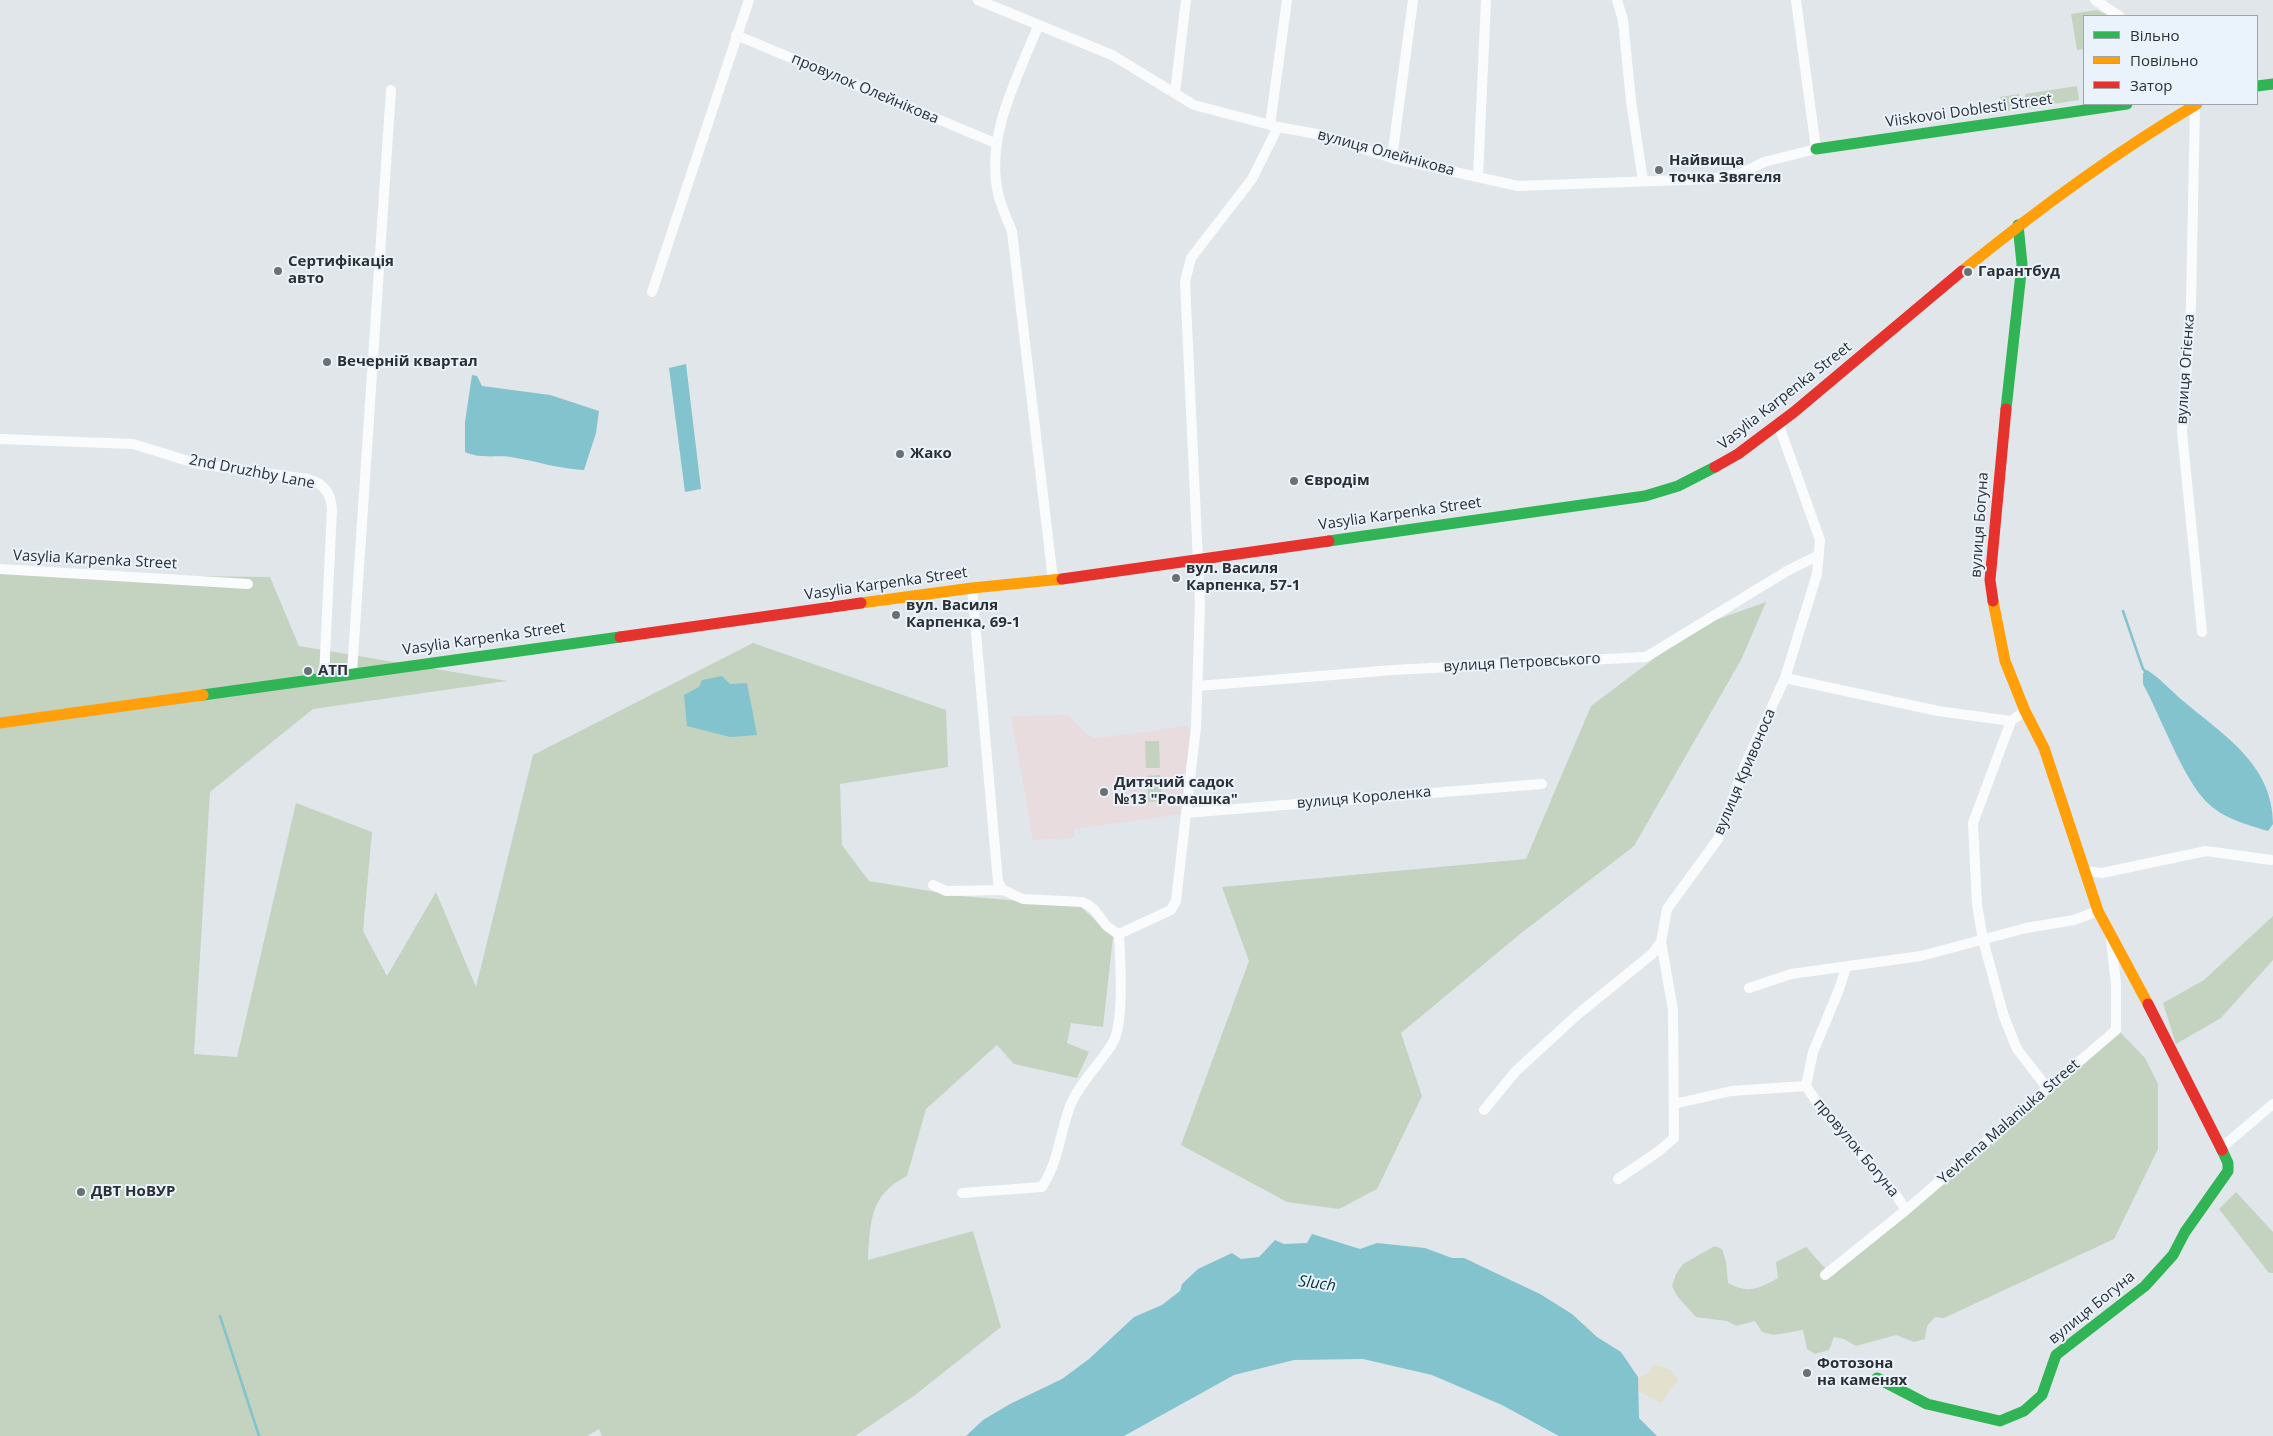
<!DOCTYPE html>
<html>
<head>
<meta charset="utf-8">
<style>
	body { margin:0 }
	#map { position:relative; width:2273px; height:1436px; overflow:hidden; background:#e1e6ea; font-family:"Open Sans",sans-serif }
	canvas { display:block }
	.legend { position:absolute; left:2083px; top:15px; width:175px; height:90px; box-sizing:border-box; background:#eaf3fc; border:1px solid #9ea5ac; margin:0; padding:6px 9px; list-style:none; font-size:15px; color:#2c3033 }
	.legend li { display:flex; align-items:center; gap:10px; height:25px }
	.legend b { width:25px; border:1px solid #9ea5ac }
</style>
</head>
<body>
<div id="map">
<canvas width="2273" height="1436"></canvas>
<ul class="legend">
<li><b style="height:6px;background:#30b455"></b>Вільно</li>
<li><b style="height:6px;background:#ff9f0a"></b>Повільно</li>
<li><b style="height:6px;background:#e5322d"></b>Затор</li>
</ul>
</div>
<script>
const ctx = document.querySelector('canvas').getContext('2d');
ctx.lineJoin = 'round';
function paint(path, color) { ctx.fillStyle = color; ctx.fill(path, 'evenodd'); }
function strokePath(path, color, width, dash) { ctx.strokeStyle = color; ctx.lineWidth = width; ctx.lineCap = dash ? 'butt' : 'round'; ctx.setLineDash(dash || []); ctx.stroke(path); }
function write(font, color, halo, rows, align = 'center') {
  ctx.font = font + ' "Open Sans",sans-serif'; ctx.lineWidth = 4; ctx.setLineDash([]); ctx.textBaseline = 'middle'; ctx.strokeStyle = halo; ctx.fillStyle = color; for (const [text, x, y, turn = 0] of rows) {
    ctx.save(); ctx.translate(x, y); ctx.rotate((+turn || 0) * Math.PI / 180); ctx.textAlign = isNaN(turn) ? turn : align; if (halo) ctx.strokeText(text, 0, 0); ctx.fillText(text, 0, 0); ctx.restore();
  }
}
paint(new Path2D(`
	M1068 715 1088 735 1095 738 1156 731 1187 725 1191 734 1181 814 1074 829V838L1033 840 1011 716Z`), '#e8dcde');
paint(new Path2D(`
	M2097 10 2109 16H2084V49L2077 50 2071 14Z
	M2077 86 2079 100 2027 108 2025 94Z
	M2019 94 2021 109 2002 112 2000 97Z
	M0 574 270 577 299 646 507 681 313 709 210 792 194 1054 237 1057 296 803 372 832 363 931 387 976 436 892 476 987 533 755 753 643 946 710 948 767 840 784 842 845 869 881 960 896 1080 906 1113 937 1103 1027 1071 1023 1067 1043 1089 1052 1077 1078 1014 1064 997 1045 926 1109 907 1176C870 1194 870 1222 868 1260L973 1231 1001 1327 915 1395 855 1436H602L599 1429 587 1436H0Z
	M1766 602 1741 660 1634 846 1520 934 1401 1033 1422 1096 1377 1189 1339 1209 1287 1202 1181 1145 1249 961 1222 887 1526 859 1591 706 1696 627Z
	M1159 741 1160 768H1146L1145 741Z
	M1160 775 1162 801 1148 802 1147 776Z
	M2273 916V960L2221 1018 2176 1044 2163 1003 2204 980Z
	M2120 1032 2145 1058 2158 1084V1149L2114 1239 1944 1318 1935 1317 1927 1326 1925 1339 1914 1342 1896 1335 1856 1346 1844 1339 1834 1337 1829 1350 1815 1354 1807 1349 1803 1330 1774 1335 1762 1332 1755 1321 1736 1326 1727 1321 1696 1317 1677 1296 1672 1286 1676 1274 1683 1264 1715 1246 1722 1249 1726 1262 1728 1283C1749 1294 1758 1289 1778 1278L1776 1262 1806 1247 1832 1276 1906 1210Z
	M2236 1192 2273 1232V1273H2269L2219 1209Z`), '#c3d3c0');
paint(new Path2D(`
	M1654 1364 1671 1370 1678 1380 1661 1403 1638 1391V1377L1647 1374Z`), '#e3e0cd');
paint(new Path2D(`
	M686 364 701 489 685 492 669 368Z
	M472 375 477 376 482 386 550 395 599 411 596 433 584 470C559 469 536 461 511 457 496 455 479 459 465 452V422Z
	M2147 670C2161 679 2170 690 2182 700 2223 735 2273 764 2273 824L2268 831C2244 824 2219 817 2203 798 2180 771 2161 717 2143 684V673Z
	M722 676 730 684 747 683 757 735 730 737 687 726 684 695 699 687 702 680Z
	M1312 1234 1360 1249 1377 1243 1425 1248 1452 1258H1464L1540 1294 1572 1314 1597 1337 1621 1352 1638 1377 1639 1418 1657 1436H1559L1502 1405 1432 1375 1363 1359 1294 1360 1234 1375 1124 1436H966L983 1420 1010 1404 1062 1379 1089 1359 1134 1317 1162 1305 1180 1291 1182 1284 1198 1269 1232 1253 1241 1259 1259 1257 1275 1240 1284 1244 1307 1243Z`), '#82c3cd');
strokePath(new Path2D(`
	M2123 611 2143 669 2148 674
	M220 1316 259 1436`), '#82c3cd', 2.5);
strokePath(new Path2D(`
	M978 0 1112 55 1194 105 1278 127 1322 135 1392 158 1518 186 1710 179 1740 174 1764 162 1816 149 1796 0
	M1617 0 1623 20 1631 101 1643 181
	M2095 0 2119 16
	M1038 26C1018 77 987 132 997 188 999 203 1007 218 1012 232L1053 580
	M736 35 995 143
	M1175 93 1186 0
	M2195 105 2191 305 2182 432 2202 632
	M1270 125 1287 0
	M1392 158 1413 0
	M1478 177 1486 0
	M652 292 749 0
	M0 439 133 444 198 464 308 479C324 483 331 494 332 509L324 677
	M0 569 248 584
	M352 672 391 90
	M1785 678 1938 711 2011 721 2025 711
	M1198 686 1393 670 1646 657 1787 571 1819 555
	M2011 721 1973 823 1977 905 1983 940 2004 1017 2017 1049 2048 1089
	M1186 813 1542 784
	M2085 871 2102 873 2206 851 2271 860
	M933 885 946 891 1003 890 998 882 972 588
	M1003 890 1023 899 1082 902C1095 907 1097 914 1105 924 1108 928 1114 931 1119 934
	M1846 968 1838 992 1813 1052 1806 1086 1822 1110 1896 1195 1906 1210
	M1749 988 1791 974 1921 956 2026 928 2074 920 2098 911
	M1674 1104 1731 1091 1806 1086
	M1484 1110 1516 1071 1577 1015 1652 954 1661 942
	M2221 1148 2273 1104
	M1618 1179 1659 1151 1674 1138 1673 1010 1661 942 1667 909 1718 839 1745 765 1785 678 1817 574 1820 540 1778 423
	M962 1193 1042 1187C1059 1161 1060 1131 1071 1104 1080 1082 1100 1064 1112 1044 1125 1025 1120 958 1119 934L1171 910 1176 901 1196 727 1200 604 1185 282 1191 258 1252 179 1278 127
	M1825 1275 1906 1210 2116 1030V984L2111 939`), '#fafbfc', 10);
strokePath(new Path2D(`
	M2257 86 2273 84
	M1816 149 2127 104
	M2006 409 2022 264 2018 225
	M1329 541 1645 496 1678 486 1715 467
	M203 695 620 637
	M1877 1378 1927 1404 2000 1421 2024 1411 2042 1395 2056 1355 2145 1286 2173 1255 2185 1232 2228 1171V1163L2222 1150`), '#30b455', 11);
strokePath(new Path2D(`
	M1962 271C2037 210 2114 153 2197 104
	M1993 601 2005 661 2025 711 2044 748 2098 911 2148 1004
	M861 603 972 588 1062 579
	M0 723 203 695`), '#ff9f0a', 11);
strokePath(new Path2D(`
	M1715 467 1738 454 1794 412 1962 271
	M1062 579 1329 541
	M1993 601 1990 580 2006 409
	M620 637 861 603
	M2148 1004 2222 1150`), '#e5322d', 11);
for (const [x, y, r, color] of [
	[1659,170,5,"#6b7073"],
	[278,271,5,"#6b7073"],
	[1968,272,5,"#6b7073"],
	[327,362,5,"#6b7073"],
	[900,454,5,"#6b7073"],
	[1294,481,5,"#6b7073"],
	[1176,578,5,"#6b7073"],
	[896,615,5,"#6b7073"],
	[308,671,5,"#6b7073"],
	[1104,792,5,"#6b7073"],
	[81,1192,5,"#6b7073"],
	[1807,1373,5,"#6b7073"]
]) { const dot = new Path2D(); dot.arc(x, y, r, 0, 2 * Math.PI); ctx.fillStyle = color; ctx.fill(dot); strokePath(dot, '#eaf3fc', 2); }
write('15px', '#2c3033', '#eaf3fc', [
	["провулок Олейнікова",865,89,23],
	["Viiskovoi Doblesti Street",1969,111,-8],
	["вулиця Олейнікова",1386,153,15],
	["вулиця Огієнка",2186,369,-86],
	["Vasylia Karpenka Street",1785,396,-38],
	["2nd Druzhby Lane",252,472,11],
	["Vasylia Karpenka Street",1400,514,-8],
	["вулиця Богуна",1980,525,-86],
	["Vasylia Karpenka Street",95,560,3],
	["Vasylia Karpenka Street",886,584,-8],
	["Vasylia Karpenka Street",484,639,-8],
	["вулиця Петровського",1522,663,-3],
	["вулиця Кривоноса",1745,772,-67],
	["вулиця Короленка",1364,798,-5],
	["Yevhena Malaniuka Street",2009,1122,-41],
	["провулок Богуна",1856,1148,50],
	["вулиця Богуна",2092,1308,-39]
]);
write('bold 15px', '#2c3033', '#eaf3fc', [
	["Найвища",1669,161],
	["точка Звягеля",1669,178],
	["Сертифікація",288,262],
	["авто",288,279],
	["Гарантбуд",1978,272],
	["Вечерній квартал",337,362],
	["Жако",910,454],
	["Євродім",1304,481],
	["вул. Василя",1186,569],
	["Карпенка, 57-1",1186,586],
	["вул. Василя",906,606],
	["Карпенка, 69-1",906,623],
	["АТП",318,671],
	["Дитячий садок",1114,783],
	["№13 \"Ромашка\"",1114,800],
	["ДВТ НоВУР",91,1192],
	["Фотозона",1817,1364],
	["на каменях",1817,1381]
], 'left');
write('italic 16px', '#08353b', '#eaf3fc', [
	["Sluch",1317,1284,8]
]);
</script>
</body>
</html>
